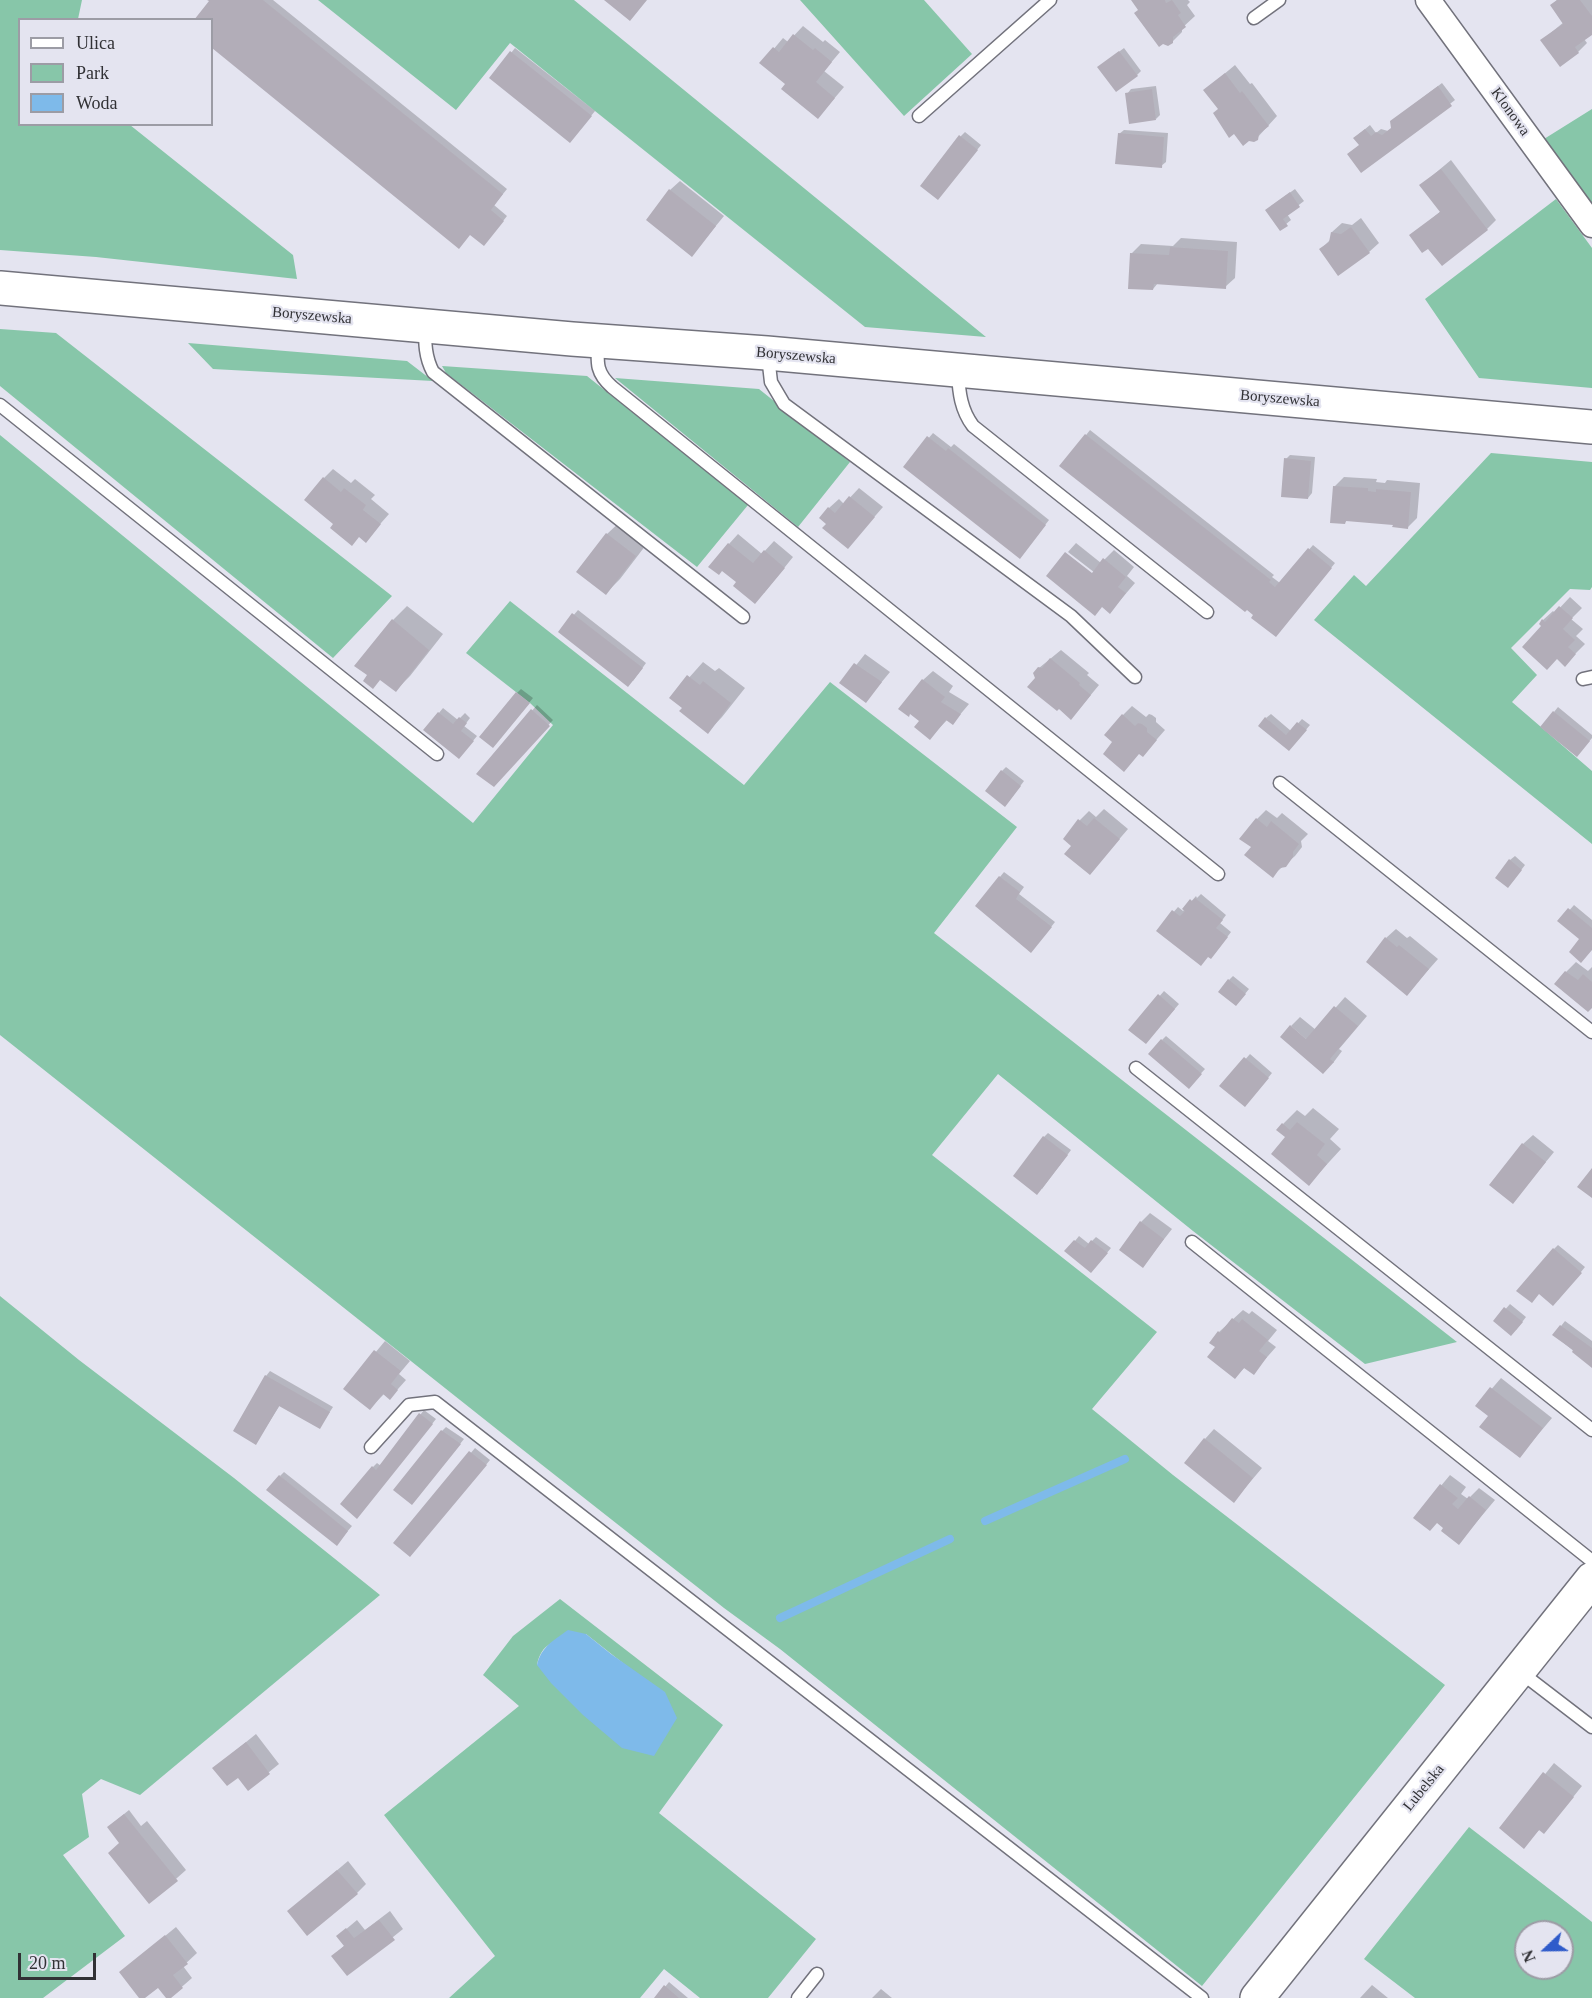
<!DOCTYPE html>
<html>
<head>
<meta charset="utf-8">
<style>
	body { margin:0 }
	#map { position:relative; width:1592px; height:1998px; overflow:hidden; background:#e4e4f0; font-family:"Times New Roman",serif }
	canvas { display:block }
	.legend { position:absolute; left:18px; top:18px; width:195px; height:108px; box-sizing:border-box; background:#e4e4f0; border:2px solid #9c9ca5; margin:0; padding:8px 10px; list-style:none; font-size:18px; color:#313135 }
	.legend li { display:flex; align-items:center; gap:12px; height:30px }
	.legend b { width:30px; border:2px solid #9c9ca5 }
	.north { position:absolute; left:1514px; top:1920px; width:60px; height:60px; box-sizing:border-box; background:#e4e4f0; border:2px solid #9c9ca5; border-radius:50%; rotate:248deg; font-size:16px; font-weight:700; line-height:24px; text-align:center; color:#313135 }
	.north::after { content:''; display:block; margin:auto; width:21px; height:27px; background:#2f5bca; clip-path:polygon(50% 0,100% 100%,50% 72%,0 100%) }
	.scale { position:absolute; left:18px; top:1953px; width:78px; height:27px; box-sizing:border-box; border:3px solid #313135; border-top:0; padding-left:8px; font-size:18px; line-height:21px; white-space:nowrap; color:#313135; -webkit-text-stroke:4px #e4e4f0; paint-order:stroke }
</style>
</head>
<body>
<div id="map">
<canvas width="1592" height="1998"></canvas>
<ul class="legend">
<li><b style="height:8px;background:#fff"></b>Ulica</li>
<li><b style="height:16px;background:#87c6a9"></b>Park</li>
<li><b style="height:16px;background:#7ebaea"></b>Woda</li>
</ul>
<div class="north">N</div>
<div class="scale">20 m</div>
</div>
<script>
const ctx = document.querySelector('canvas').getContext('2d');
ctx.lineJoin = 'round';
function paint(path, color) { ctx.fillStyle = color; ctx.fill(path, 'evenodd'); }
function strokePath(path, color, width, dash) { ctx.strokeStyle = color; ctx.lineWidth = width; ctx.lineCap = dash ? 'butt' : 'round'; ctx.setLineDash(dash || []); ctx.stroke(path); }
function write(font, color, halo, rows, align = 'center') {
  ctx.font = font + ' "Times New Roman",serif'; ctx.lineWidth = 4.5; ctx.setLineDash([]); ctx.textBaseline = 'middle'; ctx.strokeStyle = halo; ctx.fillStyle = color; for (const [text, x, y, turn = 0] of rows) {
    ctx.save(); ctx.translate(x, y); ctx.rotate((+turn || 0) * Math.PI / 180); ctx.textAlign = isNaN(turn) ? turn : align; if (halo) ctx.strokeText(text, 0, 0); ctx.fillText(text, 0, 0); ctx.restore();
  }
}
paint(new Path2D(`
	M0 0H82L78 19 20 20V124L130 125 293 255 297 279 96 257 0 250Z
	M318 0H574L986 337 865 327 510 43 456 110Z
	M800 0H924L972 54 904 116Z
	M1592 109V203L1544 139Z
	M1556 199 1592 248V388L1479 378 1425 299Z
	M0 329 56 333 392 596 333 658 0 386Z
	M188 343 407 361 433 381 213 369Z
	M442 366 587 376 748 505 697 567 446 373Z
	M615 378 759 389 850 462 798 527Z
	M0 435 473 823 553 725 530 703 466 653 510 601 744 785 830 682 1017 827 934 933 1457 1342 1365 1364 1193 1231 998 1074 932 1155 1157 1332 1092 1409 1173 1475 1445 1685 1202 1986 780 1649 724 1608 518 1446 0 1035Z
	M1491 453 1592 462V587L1590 590 1570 589 1511 648 1537 675 1512 702 1592 771V844L1314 620 1354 575 1366 586Z
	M0 1296 79 1360 234 1478 380 1595 140 1795 101 1779 82 1794 89 1837 63 1855 125 1936 43 1998H0Z
	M560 1599 723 1725 659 1813 816 1939 768 1998H700L664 1969 640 1998H449L495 1956 384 1815 519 1706 483 1675 513 1636ZM586 1634 633 1671 537 1665C542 1638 563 1640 586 1634Z
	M1469 1827 1592 1922V1998H1415L1364 1959ZM1526 1932H1562V1968H1526Z`), '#87c6a9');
paint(new Path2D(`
	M568 1630 586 1634 611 1654 665 1692 677 1718 654 1756 622 1748 583 1715 551 1683 537 1665C541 1647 554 1640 568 1630Z`), '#7ebaea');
paint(new Path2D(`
	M210 0H273L507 189 494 205 507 216 488 240 471 233 459 247 212 46Z
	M1132 0H1188L1190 2 1187 5 1195 16 1182 28V32L1172 42 1139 10Z
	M1557 0H1592V33L1584 39 1587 43 1578 52 1542 40 1564 22 1552 5Z
	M803 26 823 42 825 40 840 52 824 71 844 87 827 107 787 84 762 63 783 38 788 42Z
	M515 48 595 111 574 137 491 78Z
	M1124 48 1141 71 1137 75 1104 63Z
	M1235 65 1250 84 1252 83 1277 116 1257 138 1205 90Z
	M1442 83 1455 100 1362 171 1359 134 1370 125 1376 133 1381 129 1388 131 1392 128 1397 117Z
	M1156 86 1160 115 1156 119 1127 94 1131 89Z
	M1124 130 1168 133 1166 162 1161 166 1119 134Z
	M965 132 981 145 942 194 961 136Z
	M1451 160 1496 220 1487 229 1428 246 1411 236 1441 211 1421 185Z
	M680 181 724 216 692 255 670 190Z
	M1295 189 1304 201 1287 214 1291 220 1280 229 1271 206Z
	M1361 218 1379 243 1369 252 1321 249 1331 239 1332 232 1342 223 1352 225Z
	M1181 238 1237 242 1235 278 1225 287 1158 283 1153 289 1131 254 1141 244 1173 246Z
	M1090 430 1274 575 1272 577 1280 583 1313 545 1335 563 1280 631 1255 615 1062 466Z
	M933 433 951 447 954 444 1049 520 1024 552 905 466Z
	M1290 455 1315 457 1312 493 1308 498 1286 459Z
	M333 469 351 483 355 479 375 495 371 499 389 514 366 540 336 523 324 478Z
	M1344 477 1377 479 1376 482 1385 483 1387 480 1420 483 1417 518 1408 527 1394 523 1348 520 1345 522 1335 486Z
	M859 488 883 507 848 547 828 523 829 508 839 499 844 504Z
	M622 520 649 541 620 579 606 593 607 534Z
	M738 534 762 554 774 541 793 557 764 593 738 582 729 544Z
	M1076 543 1101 563 1114 550 1134 567 1127 576 1135 583 1110 612 1097 578 1099 576 1068 552Z
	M1570 597 1582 608 1571 619 1583 629 1576 636 1585 644 1574 655 1543 626V620L1553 611 1555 613Z
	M407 606 443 634 410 676 396 690 393 620Z
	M578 610 646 663 633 681 560 631Z
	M1061 650 1089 673 1087 675 1099 685 1080 708 1036 678 1039 668Z
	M865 654 890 672 866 701 842 683Z
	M703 662 715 671 719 668 745 688 722 717 708 732 684 708 671 698Z
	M933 671 953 686 949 692 969 704 953 723 948 719 930 738 921 721 911 713 923 680Z
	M521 689 533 698 497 742 517 693Z
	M537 705 553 720 494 785 478 773Z
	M1132 706 1146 717 1149 714 1152 715 1156 718V722L1165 730 1143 755 1114 742 1123 715Z
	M1558 707 1592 735V738L1581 751 1554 712Z
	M443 708 458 720 465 713 470 718 464 726 477 736 463 753 425 730Z
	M1271 714 1291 731 1302 719 1310 725 1293 745 1266 718Z
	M1006 767 1024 781 1009 801 1002 771Z
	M1104 809 1128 829 1090 873 1073 845 1080 820 1089 811 1096 817Z
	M1266 810 1277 818 1282 813 1308 834 1301 841 1302 847 1295 856 1272 876 1253 847 1257 819Z
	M1515 856 1525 865 1512 882 1510 860Z
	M1004 872 1024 887 1019 894 1055 922 1035 947 977 905Z
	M1201 894 1226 915 1220 923 1231 932 1215 953 1158 930 1178 907 1183 911 1196 896 1197 898Z
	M1574 905 1592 920V949L1560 921Z
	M1396 929 1407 938 1410 936 1438 959 1407 994 1386 938Z
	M1576 962 1588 971 1592 967V1007L1566 972Z
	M1233 976 1249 989 1240 1000 1229 980Z
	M1164 991 1179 1004 1150 1038 1131 1029Z
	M1345 997 1367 1016 1339 1049 1342 1051 1333 1063 1291 1026 1300 1017 1316 1030Z
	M1166 1036 1205 1069 1193 1082 1162 1040Z
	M1250 1054 1272 1073 1249 1101 1222 1086Z
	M1313 1108 1339 1129 1330 1139 1341 1149 1309 1184 1287 1137 1283 1124 1297 1110 1305 1116Z
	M1048 1133 1071 1150 1042 1189 1044 1137Z
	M1533 1135 1554 1152 1513 1202 1523 1144Z
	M1150 1213 1172 1229 1143 1266 1141 1222Z
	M1079 1236 1089 1244 1096 1237 1111 1248 1095 1267 1067 1251Z
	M1558 1245 1585 1267 1558 1300 1554 1249Z
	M1510 1304 1526 1317 1516 1330 1495 1321Z
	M1243 1310 1249 1314 1252 1311 1277 1330 1268 1341 1276 1347 1253 1373 1245 1367 1235 1377 1217 1347 1219 1332Z
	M1565 1321 1592 1341V1366L1554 1335Z
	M385 1341 410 1361 399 1374 406 1380 390 1398 384 1394 370 1408 345 1389Z
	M270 1371 333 1407 320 1427 280 1405 256 1443 266 1376Z
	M1501 1378 1552 1418 1519 1457 1490 1416 1477 1406Z
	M424 1410 436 1419 361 1513 373 1467 377 1463 381 1466Z
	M446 1427 464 1439 416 1499 442 1431Z
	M1214 1429 1262 1468 1234 1501 1205 1439Z
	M475 1448 490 1460 414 1551 395 1543Z
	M284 1472 352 1526 341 1539 280 1476Z
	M1450 1475 1466 1487 1461 1494 1468 1499 1479 1488 1495 1500 1459 1543 1438 1521 1415 1517Z
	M256 1734 279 1764 248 1789 238 1776 214 1768Z
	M1554 1763 1582 1786 1553 1822 1540 1829 1524 1846 1502 1828Z
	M129 1810 141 1826 147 1821 186 1870 150 1902 113 1823Z
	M348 1861 366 1884 357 1893 289 1911Z
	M390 1911 403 1929 347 1974 333 1956 345 1945 338 1936 357 1920 365 1930Z
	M176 1927 197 1953 183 1966 192 1978 169 1998 158 1986 141 1998 121 1972Z
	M669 1982 688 1998H656Z
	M1372 1985 1388 1998H1360Z
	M881 1989 892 1998H872Z`), '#0003');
strokePath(new Path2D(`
	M985 1521 1125 1459
	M780 1618 950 1539`), '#7ebaea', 8);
paint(new Path2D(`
	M207 0H263L503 194 491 210 504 221 484 246 470 235 459 249 212 48V20H194L209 1Z
	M604 0H647L630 21Z
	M1131 0H1165L1166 3 1172 0 1181 13 1178 15 1186 27 1173 37V43L1168 46 1163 44 1159 47 1134 13 1138 10Z
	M1557 0H1580L1592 16V35L1575 47 1579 53 1560 67 1540 40 1563 24 1550 5Z
	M793 34 813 50 815 48 832 62 816 82 835 98 818 119 781 89 785 84 759 63 773 47 779 52Z
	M510 51 592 116 570 143 489 78Z
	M1119 51 1138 76 1116 92 1097 67Z
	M1225 73 1240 93 1242 91 1269 126 1259 134 1258 140 1254 142 1249 141 1243 146 1234 134 1229 138 1213 113 1218 109 1203 90Z
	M1438 86 1452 106 1361 173 1347 154 1359 145 1353 138 1365 129 1371 136 1376 132 1382 135 1391 128 1390 121Z
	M1152 89 1156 120 1129 124 1125 93Z
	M1118 133 1164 137 1162 168 1115 164Z
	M959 135 978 150 938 200 920 186Z
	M1441 169 1488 230 1442 266 1428 249 1422 253 1409 235 1440 212 1419 185Z
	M669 189 716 226 692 257 646 220Z
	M1290 192 1300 207 1283 219 1288 226 1280 231 1265 210Z
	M1351 227 1370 253 1338 276 1319 249 1329 242 1331 232 1341 234Z
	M1170 247 1228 251 1226 289 1154 284 1153 290 1128 289 1130 253 1169 255Z
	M1085 434 1271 580 1269 582 1275 587 1308 548 1332 568 1276 637 1251 618 1253 615 1247 610 1245 612 1059 466Z
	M927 436 946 451 948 448 1046 525 1020 559 903 467Z
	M1284 458 1311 461 1308 499 1281 497Z
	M323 477 341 492 344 488 366 505 363 510 381 524 366 543 359 537 352 546 330 528 333 524 304 500Z
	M1333 486 1368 488V491L1376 492V489L1411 492 1408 529 1392 527 1393 525 1346 521 1345 524 1330 523Z
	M849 496 875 517 848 549 822 528 826 524 819 518 828 507 835 513Z
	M606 533 636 556 606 595 576 572Z
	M728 543 753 563 764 550 785 568 755 604 733 586 736 582 722 571 719 575 708 567Z
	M1065 552 1092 573 1103 558 1126 577 1118 587 1126 593 1110 614 1102 607 1095 616 1046 576Z
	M1559 606 1573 618 1563 629 1575 640 1568 647 1576 654 1565 667 1557 659 1547 670 1522 647 1541 626 1539 624 1542 619 1545 622Z
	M572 613 643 668 628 687 558 632Z
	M392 619 429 650 396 692 380 680 373 689 363 681 367 675 354 666Z
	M1050 658 1080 683 1079 685 1091 695 1071 720 1059 709 1057 711 1027 687 1035 678 1033 673 1038 667 1042 668Z
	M854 663 882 682 866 703 839 683Z
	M687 675 700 685 703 681 731 703 708 734 679 711 682 708 669 698Z
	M922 679 945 697 941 702 961 714 953 725 946 720 930 740 914 727 919 721 910 714 909 717 898 709Z
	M516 692 530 703 493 748 479 737Z
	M531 709 550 726 494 787 476 774Z
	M1553 711 1590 741 1577 757 1540 727Z
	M438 712 453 724 459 717 467 723 461 731 474 741 459 759 423 730Z
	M1122 714 1135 726 1138 723 1142 724 1147 728V732L1157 740 1143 757 1139 754 1124 772 1103 754 1112 742 1104 735Z
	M1265 717 1286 735 1297 722 1307 730 1289 751 1258 726Z
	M1001 770 1021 786 1005 807 985 791Z
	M1094 818 1120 839 1090 875 1064 854 1071 846 1063 839 1078 819 1087 826Z
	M1256 818 1267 827 1271 821 1299 844 1293 852V857L1286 867 1280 868 1273 878 1244 855 1251 847 1239 839Z
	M1509 859 1522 870 1508 888 1495 878Z
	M999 876 1020 892 1016 899 1052 927 1031 953 975 906Z
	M1195 898 1223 920 1216 928 1228 937 1211 959 1208 957 1201 966 1156 931 1172 910 1180 916 1185 911 1182 909 1190 899 1192 901Z
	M1568 908 1592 928V950L1581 963 1569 952 1579 939 1557 921Z
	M1385 937 1397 947 1399 945 1429 969 1407 996 1366 962Z
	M1565 971 1578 980 1583 974 1592 982V1008L1588 1012 1554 984Z
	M1228 979 1246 994 1236 1006 1218 992Z
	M1158 994 1175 1009 1146 1044 1128 1030Z
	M1334 1006 1358 1026 1330 1059 1334 1062 1323 1074 1280 1037 1290 1025 1306 1039Z
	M1161 1039 1202 1074 1189 1089 1148 1054Z
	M1244 1057 1269 1078 1245 1107 1219 1086Z
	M1297 1122 1325 1144 1317 1155 1327 1164 1309 1186 1271 1154 1285 1137 1276 1130 1282 1123 1290 1130Z
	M1043 1136 1068 1155 1037 1195 1013 1176Z
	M1522 1143 1546 1162 1513 1204 1489 1185Z
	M1592 1168V1198L1577 1187Z
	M1140 1221 1164 1239 1143 1268 1119 1250Z
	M1074 1240 1085 1248 1091 1240 1108 1253 1091 1273 1064 1251Z
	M1553 1248 1582 1273 1553 1306 1539 1294 1532 1303 1516 1291Z
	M1504 1307 1523 1322 1511 1336 1493 1321Z
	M1232 1318 1239 1323 1242 1319 1268 1340 1259 1351 1267 1357 1254 1375 1244 1368 1235 1379 1207 1357 1215 1347 1209 1343 1218 1331 1220 1333Z
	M1560 1325 1592 1348V1368L1572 1352 1573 1350 1552 1335Z
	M374 1350 401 1371 391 1384 398 1390 390 1400 383 1394 370 1410 343 1389Z
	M265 1375 330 1412 320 1429 279 1406 256 1445 233 1431Z
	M1490 1387 1543 1428 1520 1458 1479 1427 1488 1416 1475 1406Z
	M419 1413 433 1424 357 1519 340 1504 372 1466 376 1470Z
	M441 1430 461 1444 412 1505 393 1490Z
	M1204 1438 1253 1478 1234 1503 1184 1463Z
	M469 1451 487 1465 410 1557 393 1543Z
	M279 1475 348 1531 337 1546 266 1490Z
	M1440 1484 1458 1498 1452 1504 1458 1509 1469 1496 1486 1510 1459 1545 1441 1531 1443 1528 1437 1523 1430 1531 1413 1518Z
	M246 1742 270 1774 248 1791 238 1778 227 1786 212 1768Z
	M1543 1772 1574 1797 1544 1834 1539 1830 1524 1849 1499 1828Z
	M124 1814 178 1881 149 1904 108 1853 119 1843 107 1827Z
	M337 1870 358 1894 307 1936 287 1911Z
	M379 1920 395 1940 347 1976 331 1956 344 1946 336 1936 346 1928 354 1938Z
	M165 1935 188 1964 173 1975 183 1988 171 1998H166L158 1988 145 1998H139L119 1972Z
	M664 1985 679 1998H654Z`), '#b2adb8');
const lane = new Path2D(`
	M1254 18 1279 0
	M919 116 1050 0
	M425 326C425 343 425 357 433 372L743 617
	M598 343C597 363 596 373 612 387L1218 874
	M768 356 771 382 784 404 1071 616 1135 677
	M958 373C959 393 961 410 973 426L1207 612
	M0 405 437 754
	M1583 679 1592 677
	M1280 783 1592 1032
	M1136 1068 1592 1430
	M1192 1242 1592 1561
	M371 1447 409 1405 435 1402 1202 1998
	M1519 1671 1592 1727
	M798 1998 817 1974`);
const street = new Path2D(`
	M1428 0 1592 225`);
const secondary = new Path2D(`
	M0 288 572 339 767 353 1592 427
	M1257 1998 1592 1579`);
strokePath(lane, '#72727c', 15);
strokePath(street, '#72727c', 27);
strokePath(secondary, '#72727c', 36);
strokePath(lane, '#fff', 12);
strokePath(street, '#fff', 24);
strokePath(secondary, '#fff', 33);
write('15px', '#313135', '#e4e4f0', [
	["Klonowa",1510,112,54],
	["Boryszewska",312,316,5],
	["Boryszewska",796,356,5],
	["Boryszewska",1280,399,5],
	["Lubelska",1424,1788,-51]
]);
</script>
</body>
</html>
